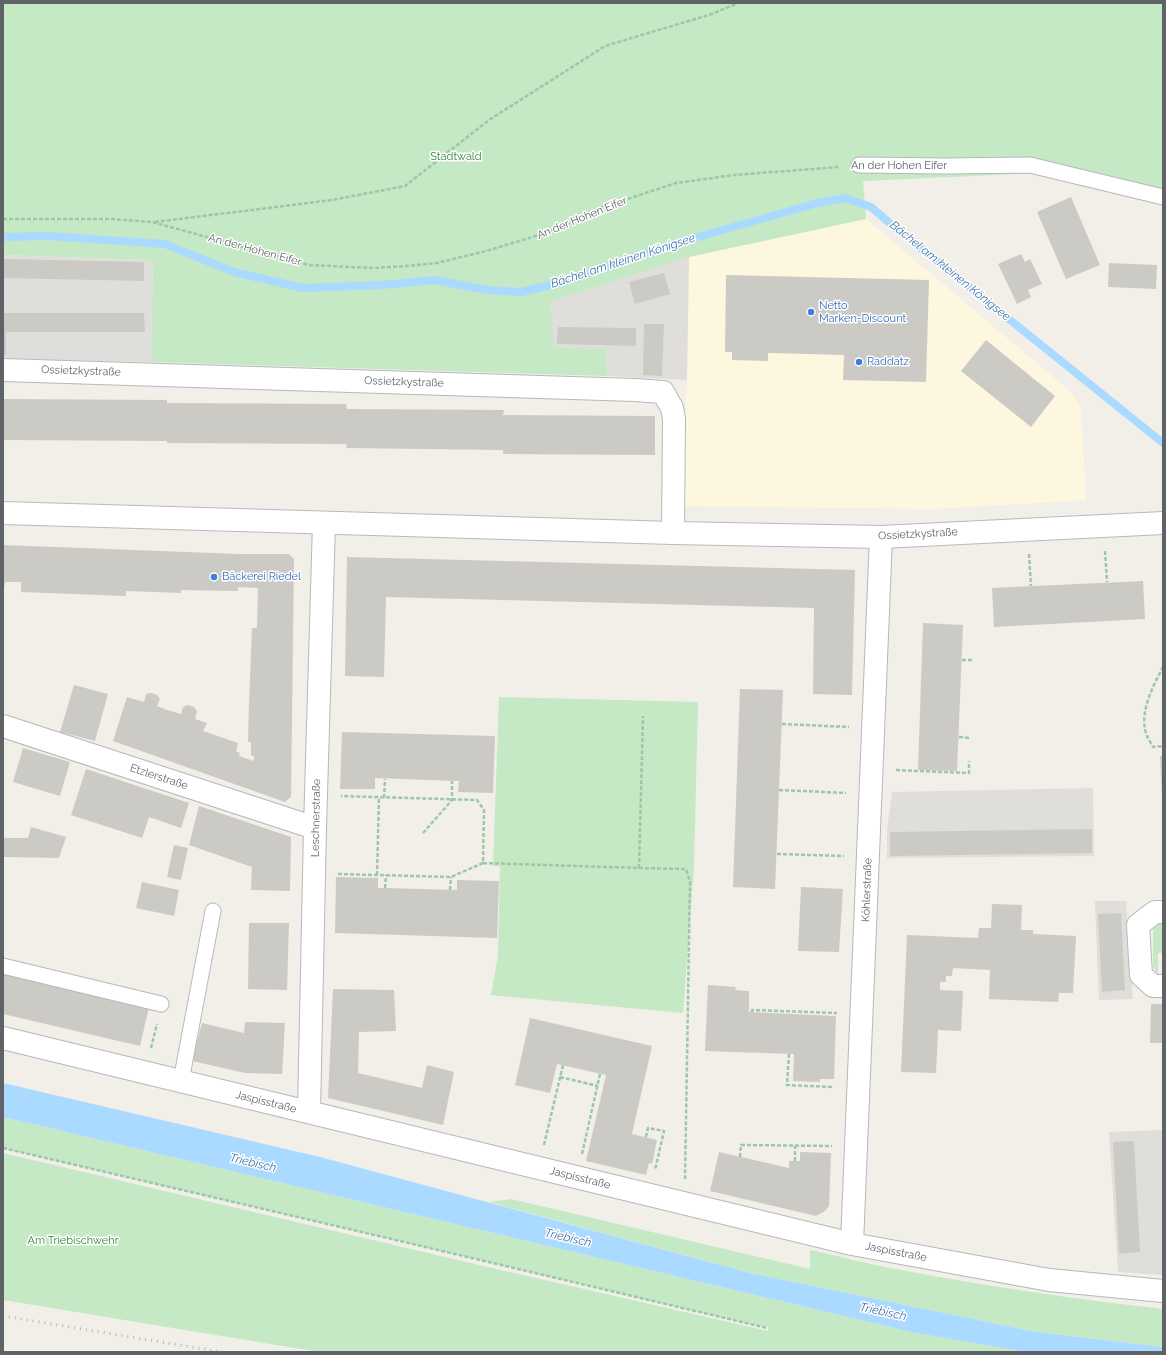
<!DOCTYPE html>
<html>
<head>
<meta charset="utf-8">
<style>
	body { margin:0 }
	#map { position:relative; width:1166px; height:1355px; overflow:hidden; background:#f1efe8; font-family:Raleway,sans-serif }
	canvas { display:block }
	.frame { position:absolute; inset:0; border:4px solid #5f6368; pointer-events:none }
</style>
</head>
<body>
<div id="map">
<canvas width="1166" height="1355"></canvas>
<div class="frame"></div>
</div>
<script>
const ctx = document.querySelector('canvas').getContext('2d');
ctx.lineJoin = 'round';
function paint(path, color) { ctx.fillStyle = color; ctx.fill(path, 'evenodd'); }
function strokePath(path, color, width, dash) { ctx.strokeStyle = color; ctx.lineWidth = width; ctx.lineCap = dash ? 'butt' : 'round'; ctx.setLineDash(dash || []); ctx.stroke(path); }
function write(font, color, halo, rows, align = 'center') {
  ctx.font = font + ' Raleway,sans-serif'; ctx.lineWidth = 3; ctx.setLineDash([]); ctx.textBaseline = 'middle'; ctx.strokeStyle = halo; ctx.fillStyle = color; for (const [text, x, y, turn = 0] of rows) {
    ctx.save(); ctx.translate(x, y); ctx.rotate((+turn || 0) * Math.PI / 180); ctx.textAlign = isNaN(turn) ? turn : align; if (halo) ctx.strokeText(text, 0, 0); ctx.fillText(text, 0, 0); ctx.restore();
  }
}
paint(new Path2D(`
	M866 219 1071 392 1081 408 1086 500 933 509 682 506 687 380 689 257 743 244Z`), '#fef7e0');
paint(new Path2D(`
	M3 255 153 260 151 362 3 359Z
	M689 257 687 380 607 376 606 349 553 347 550 302Z
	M1093 788 1094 856 887 858V830L892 792Z
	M1095 901H1126L1133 999 1099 1000Z
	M1163 1130V1275L1118 1272 1109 1132Z`), '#e0deda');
paint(new Path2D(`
	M3 3H1163V192L1039 173 863 181 866 219 689 257 550 302 554 347 606 349 607 376 151 362 153 260 3 255Z
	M499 697 698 702 694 866 683 1013 491 995 498 956 500 866H493Z
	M1163 916V953H1158V975L1153 966V924Z
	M3 1117 916 1333 1026 1352H319L3 1300V1153L479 1265 768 1331 769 1327 750 1324 400 1241 3 1148Z
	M511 1199 810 1269V1250C839 1256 867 1264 896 1269 984 1286 1074 1299 1163 1309V1347L1036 1332 750 1273 489 1202Z`), '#c5e8c5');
paint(new Path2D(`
	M3 1083 320 1157 750 1273 1036 1332 1163 1347V1352H1026L916 1333 3 1117Z`), '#aadaff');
strokePath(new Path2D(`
	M3 237 48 236 165 244 234 272 303 288 382 285 435 280 487 290 521 292 563 282 684 241 814 204 845 198 871 207 892 225 1163 443`), '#aadaff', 8);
paint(new Path2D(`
	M1071 197 1100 265 1066 279 1037 212Z
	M1021 254 1025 262 1030 259 1042 284 1028 290 1031 297 1017 304 998 264Z
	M3 259 144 262V281L3 278Z
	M1109 263 1157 265 1156 289 1108 287Z
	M664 273 670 294 635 304 629 282Z
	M726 275 929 280 926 382 843 380 844 355 768 353V361L732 360V352H725Z
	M3 313H144L145 332H6V355H3Z
	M644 324H664L662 376 643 375Z
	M558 327 636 328V346L557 344Z
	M986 340 1055 396 1031 427 961 371Z
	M3 399 167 400V403L346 404 347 409 504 410 503 415 655 416V455L503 454V450L346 448 347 444 167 443V441L3 440Z
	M3 545 238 554H289L294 559 291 797 285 802 113 741 127 697 144 702 146 694 151 693 157 695 160 699 157 706 167 710 181 714 183 707 188 705 194 707 197 711 195 719 207 723 203 731 238 743 236 751 240 753 239 756 254 761V756H251V742H248L249 705 252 628H257L258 588 238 587V591L181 590V593L126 591V596L21 592V582H5L4 589H3Z
	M347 557 855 570 852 695 813 694 814 608 386 597 384 677 345 676Z
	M1143 581 1145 619 994 627 992 588Z
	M923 623 963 625 957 771 918 770Z
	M74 685 108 694 95 741 60 732Z
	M740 689 783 690 775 889 733 887Z
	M342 732 495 736 493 793 458 792 459 781 375 778V789H340Z
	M23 748 70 762 60 796 13 782Z
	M1160 756H1163V795H1162Z
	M86 769 189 803 181 828 149 817 142 838 71 815Z
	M199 806 291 837 290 891 251 890 252 867 189 845Z
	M31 827 66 837 59 858 3 857V838H28Z
	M1092 829V853L890 856V832Z
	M174 845 188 848 181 880 167 877Z
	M336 877 378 878V888H385L457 890V880L499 881 497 938 335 933Z
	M142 882 179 890 174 916 136 908Z
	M801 887 843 889 839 952 798 951Z
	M992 904 1022 905 1021 930H1033V934L1076 936 1073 993H1059L1058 1002 989 999 990 970 953 968 952 976H946V982H940V990L963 991 961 1031 938 1030 936 1073 901 1072 907 935 978 938 979 928H991Z
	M1121 913 1125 990 1102 992 1098 914Z
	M249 923H289L287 990 248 989Z
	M3 972 149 1007 140 1046 3 1014Z
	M708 985 736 987 735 990 749 991V1012L836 1016 834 1079H820V1082L793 1081 794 1054 705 1051Z
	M333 989 394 990 396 1031 359 1032 358 1073 422 1088 427 1065 454 1072 443 1125 328 1098Z
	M1151 1004H1163V1043H1150Z
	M530 1018 652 1046 632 1134 657 1140 652 1164 649 1163 646 1175 586 1161 606 1075 557 1064 550 1093 515 1085Z
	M245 1022 285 1023 282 1074 245 1073 192 1061 202 1023 244 1033Z
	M1134 1141 1140 1252 1119 1254 1113 1142Z
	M719 1152 789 1168V1161H800V1152L831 1153 829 1206 825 1211 816 1216 710 1191Z`), '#cccac5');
const service = new Path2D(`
	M859 165 945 166 1030 165 1163 197
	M3 966 161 1004
	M181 1081 213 911`);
const minor = new Path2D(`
	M3 370 635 390 663 392 672 408 674 419 673 533
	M3 726 315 828
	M1163 912H1155L1138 925 1141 975 1153 986H1163
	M3 1038 852 1244 1049 1280 1163 1291
	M309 1112 315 828 324 523
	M852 1244 881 537`);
const secondary = new Path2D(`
	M3 513 673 533 881 537 1163 523`);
strokePath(service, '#b5b8bc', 17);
strokePath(minor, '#b5b8bc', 24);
strokePath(secondary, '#b6babf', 24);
strokePath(new Path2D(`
	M3 219H111L152 222 309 265 373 268 406 266 437 263 486 251 546 233 597 209 676 183 734 175 839 167
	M155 222 332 200 405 186 489 120 605 46 712 14 738 3
	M1105 551 1107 582
	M1029 554 1031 586
	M962 660H973
	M1163 667C1153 686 1138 714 1147 736 1148 739 1151 743 1153 747L1163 746
	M782 724 849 727
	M959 737 970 738
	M896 770 969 773V761
	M779 790 846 793
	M384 798 385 779
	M423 833 452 800V781
	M777 854 844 856
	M483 863 639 868 643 716
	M639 868 686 869 690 882 685 1179
	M338 874 451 877 483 863 484 810 477 800 341 796
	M377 875 379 798
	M385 888 386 875
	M450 890 451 877
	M752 1012V1010L837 1013
	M151 1048 157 1024
	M789 1054 787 1085 834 1087
	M560 1077 598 1086
	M646 1137 648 1128 664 1131 655 1170
	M544 1145 563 1065
	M3 1148 400 1241 767 1328
	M582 1154 600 1074
	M740 1157 741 1145 832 1146
	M795 1161V1146`), '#9cc7a9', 2.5, [4, 2]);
strokePath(service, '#fff', 15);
strokePath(minor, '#fff', 22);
strokePath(secondary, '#fff', 22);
strokePath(new Path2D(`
	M3 1316 222 1352`), '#b6b7b8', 3, [1, 5]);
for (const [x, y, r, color] of [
	[811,312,4,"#3f7fe0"],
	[859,362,4,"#3f7fe0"],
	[214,577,4,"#3f7fe0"]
]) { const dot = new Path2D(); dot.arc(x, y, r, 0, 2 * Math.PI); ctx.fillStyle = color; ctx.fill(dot); strokePath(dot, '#fff', 1.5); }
write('11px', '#348238', '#fff', [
	["Stadtwald",456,157],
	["Am Triebischwehr",73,1241]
]);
write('11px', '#5f6368', '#fff', [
	["An der Hohen Eifer",899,166],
	["An der Hohen Eifer",582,218,-22],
	["An der Hohen Eifer",255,250,15],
	["Ossietzkystraße",81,371,2],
	["Ossietzkystraße",404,382,2],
	["Ossietzkystraße",918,534,-3],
	["Etzlerstraße",159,777,18],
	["Leschnerstraße",316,818,-89],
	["Köhlerstraße",867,890,-88],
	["Jaspisstraße",266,1102,14],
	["Jaspisstraße",580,1178,14],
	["Jaspisstraße",896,1252,11]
]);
write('11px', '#366cbe', '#fff', [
	["Netto",819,306],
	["Marken-Discount",819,319],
	["Raddatz",867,362],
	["Bäckerei Riedel",222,577]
], 'left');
write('italic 12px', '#4174aa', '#fff', [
	["Bächel am kleinen Königsee",623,261,-18],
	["Bächel am kleinen Königsee",950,271,39],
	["Triebisch",253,1163,13],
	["Triebisch",568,1238,13],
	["Triebisch",883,1312,12]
]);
</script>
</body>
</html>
